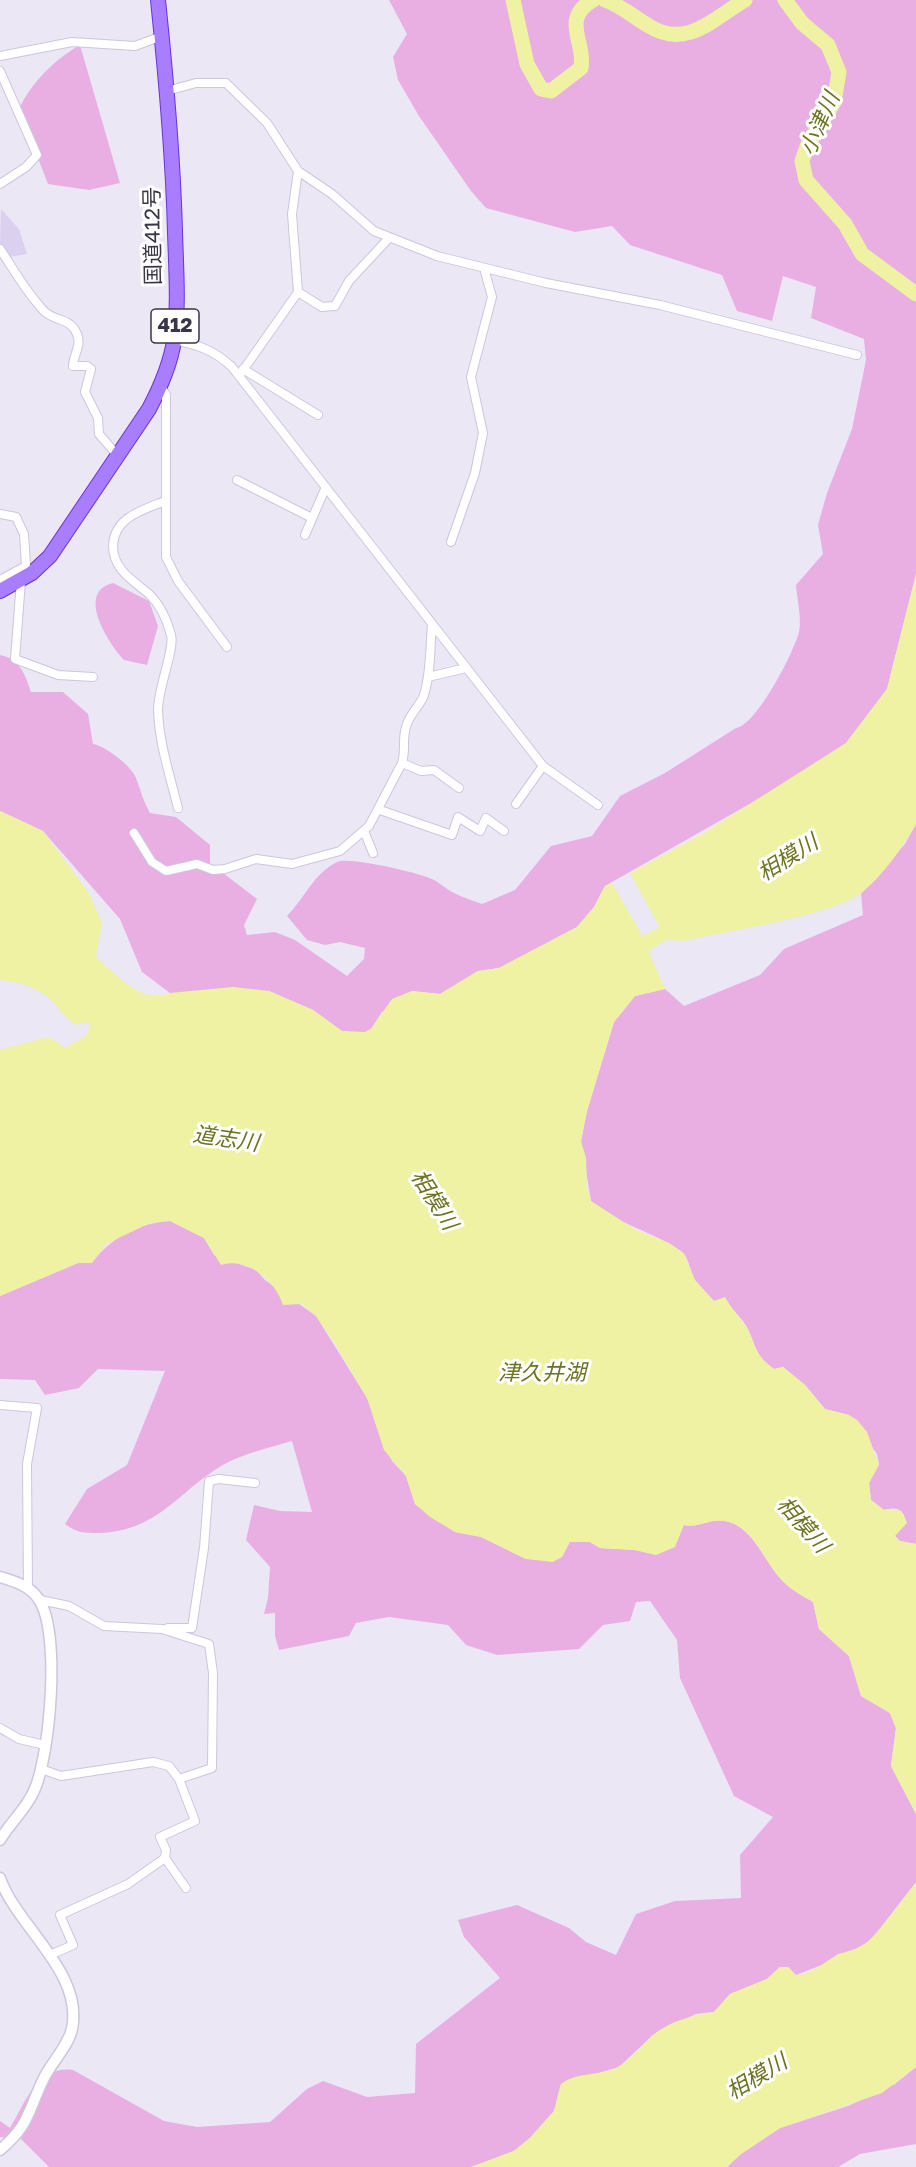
<!DOCTYPE html>
<html>
<head>
<meta charset="utf-8">
<style>
	body { margin:0 }
	canvas { display:block; background:#ebe7f4 }
</style>
</head>
<body>
<canvas width="916" height="2167"></canvas>
<script>
const ctx = document.querySelector('canvas').getContext('2d');
ctx.lineJoin = 'round';
function paint(path, color) { ctx.fillStyle = color; ctx.fill(path, 'evenodd'); }
function strokePath(path, color, width, dash) { ctx.strokeStyle = color; ctx.lineWidth = width; ctx.lineCap = dash ? 'butt' : 'round'; ctx.setLineDash(dash || []); ctx.stroke(path); }
function write(font, color, halo, rows, align = 'center') {
  ctx.font = font + ' "Golos Text","Noto Sans JP",sans-serif'; ctx.lineWidth = 6; ctx.setLineDash([]); ctx.textBaseline = 'middle'; ctx.strokeStyle = halo; ctx.fillStyle = color; for (const [text, x, y, turn = 0] of rows) {
    ctx.save(); ctx.translate(x, y); ctx.rotate((+turn || 0) * Math.PI / 180); ctx.textAlign = isNaN(turn) ? turn : align; if (halo) ctx.strokeText(text, 0, 0); ctx.fillText(text, 0, 0); ctx.restore();
  }
}
paint(new Path2D(`
	M1 209 19 229 27 254 9 257 0 243Z`), '#dbd0ed');
paint(new Path2D(`
	M389 0H916V574L887 689 846 743 790 781 605 886 594 907 577 927 499 968 478 971 440 994 412 991 382 1012 371 1029 365 1032H353L342 1031 313 1010 269 991 170 993 142 972 120 919 43 831 0 811V655C20 659 25 674 31 692H63L88 714 93 744C105 746 131 765 136 778 141 791 143 801 150 813L176 817 210 845V863L257 899 244 925 247 935 275 932 295 940 347 976 364 959 365 948 340 942 325 945 307 940 287 916C305 898 313 874 337 862 348 856 420 873 432 879 439 882 445 888 452 892 461 897 472 900 482 904L515 890 551 846 592 836 620 796 665 773 736 728C756 726 794 652 799 632 802 619 797 599 796 585L823 554 818 525 827 493 852 429 866 360 864 339 811 318 816 287 783 276 772 321 737 311 722 275 630 245 612 226 575 232 486 208 471 191 419 116 398 80 393 57 407 34Z
	M80 45 120 183 89 190 48 184 19 109C31 83 55 59 80 45Z
	M113 583 149 601 158 626 147 665 124 660C109 644 75 592 113 583Z
	M916 824V1544L900 1541 895 1536 904 1515C899 1507 893 1508 884 1510L871 1500 869 1483 879 1464 877 1454 849 1415 825 1409 805 1385 783 1367 774 1369C750 1352 757 1340 743 1321 736 1313 730 1307 725 1298L714 1301C707 1295 700 1288 695 1280 690 1271 689 1257 681 1251 653 1231 617 1225 591 1201L581 1141 587 1111 614 1022 635 996 665 989 684 1006 760 975 784 949 863 915 861 894 905 844Z
	M170 1221 204 1238 214 1255 256 1270 265 1280 316 1316 367 1398 392 1461 406 1476 415 1504 455 1532 481 1537 526 1559 562 1557 569 1542H590L600 1548 635 1550 656 1555 684 1525C700 1528 709 1518 725 1521 751 1525 763 1558 779 1577 788 1588 801 1595 813 1602L819 1629 849 1656 861 1696 890 1713 896 1728 891 1766 916 1814V1882L871 1940 851 1952 838 1954 827 1963 796 1975 788 1967H780L767 1979 730 1994 714 2012 696 2014 653 2035 619 2067 561 2084 554 2111 530 2138 514 2151 471 2167H49L21 2139 0 2137V2121L10 2128C26 2102 37 2065 73 2070L164 2121 197 2127 270 2122 307 2089 323 2081 367 2097 415 2093 416 2044 500 1978 464 1937 458 1920 517 1905 569 1928 586 1942 616 1955 636 1914 675 1901 741 1898 740 1855 773 1817 734 1796 680 1678 677 1640 650 1601 636 1602 630 1621 603 1625 579 1649 497 1655 466 1645 448 1625 389 1617 356 1623 349 1636 279 1650 275 1636V1613L264 1614 268 1598 270 1567 246 1540 254 1505 280 1511 312 1512 292 1441C269 1448 244 1453 223 1465 178 1491 159 1531 99 1533 84 1533 77 1533 65 1524L87 1489 127 1465 165 1371 98 1369 79 1388 45 1395 35 1380 0 1379V1296L78 1263H92C111 1237 139 1223 170 1221Z
	M916 2067V2144L860 2154 838 2167H727L741 2154 780 2128 848 2106 895 2084Z`), '#e9afe3');
paint(new Path2D(`
	M916 574V824C902 848 883 876 861 893 834 915 723 932 684 941L666 939 630 873 704 833 846 743 887 689Z
	M0 811 43 831 89 893 102 923 96 957C116 974 142 1006 170 993L233 987 269 991 313 1010 342 1031 365 1032 371 1029 392 999 412 991 440 994 478 971 499 968 577 927 594 907 605 886 612 883 641 934 665 989 635 996 614 1022 587 1111 581 1141 586 1158 587 1187 591 1201 636 1230 669 1243 684 1254 695 1280 714 1301 725 1297C730 1306 736 1313 742 1321 757 1340 750 1352 774 1369L783 1367 805 1385 825 1409 849 1415 857 1420 867 1432 879 1465 869 1483 871 1500 884 1510C898 1507 903 1510 907 1523L895 1536 900 1541 916 1544V1814L891 1766 896 1728 890 1713 861 1696 849 1656 819 1629 813 1602C801 1595 788 1588 779 1577 763 1558 752 1526 725 1521 710 1518 700 1528 684 1525L675 1547 656 1555 635 1550 600 1548 590 1542H570L562 1557 553 1562 526 1559 481 1537 455 1532 430 1517 415 1504 406 1476 384 1450 367 1398 335 1344 316 1316 302 1304 283 1305C276 1282 248 1256 221 1265L204 1238 170 1221 150 1223 106 1244 92 1263H78L0 1296V1050L45 1038H51L65 1048 86 1036 91 1025 86 1022 77 1025C66 1019 61 1011 53 1002 40 988 19 981 0 980Z
	M916 1882V2067L882 2093 780 2128 741 2154 727 2167H471L514 2151 530 2138 554 2111 561 2084C578 2071 599 2077 618 2067 632 2059 642 2045 653 2035 670 2021 693 2015 714 2012L730 1994 767 1979 780 1967H788L796 1975C810 1975 825 1962 837 1955 846 1951 857 1950 866 1943 876 1936 908 1894 916 1882Z`), '#eef2a2');
strokePath(new Path2D(`
	M513 0 527 64 541 89 551 91 581 68C586 42 560 19 593 0
	M605 0C620 5 635 18 649 26 687 50 715 17 745 0
	M785 0 802 23 828 45 839 72 834 102 808 144 802 161 806 180 845 224 862 254 916 294
	M630 953 679 924`), '#eef2a2', 15);
const minor = new Path2D(`
	M0 56 72 42 135 46 162 36
	M0 71 37 155 26 167 0 184
	M167 91 196 83H226L267 123 298 171 292 214 298 292 239 376
	M298 171 332 194 374 231 437 256 546 283 660 305 857 355
	M0 249C14 270 26 292 44 311 55 322 70 317 77 334 82 346 73 355 73 366H87L91 369 85 392 98 418 99 434 118 456
	M298 292 322 307 335 306 349 281 389 238
	M174 340C198 345 214 350 232 367L543 766 598 805
	M243 369 318 415
	M161 386 166 395V557L178 581 227 647
	M237 480 312 518
	M165 501C143 510 114 517 113 546 113 570 134 581 150 595 161 606 167 620 171 635 175 649 158 687 158 710 159 743 170 776 178 808
	M0 514 16 517 24 534 26 566 32 573
	M305 535 325 489
	M451 542 475 473 483 433 471 377 492 297 484 268
	M0 580 26 566
	M21 581 15 659 58 675 93 677
	M428 677 466 668
	M402 763 421 771 434 770 459 788
	M516 804 543 766
	M380 810 452 835 458 817 480 831 486 818 504 831
	M364 831 373 853
	M134 833 152 862 166 871 197 864 213 870 225 869 256 859 292 864 340 851 369 826 402 763C406 751 402 739 406 727 409 714 421 705 424 695 431 673 430 647 432 624
	M0 1405 37 1408 27 1464 28 1589
	M40 1600 69 1606 104 1626 162 1629 209 1644 213 1673 212 1768 179 1779
	M168 1628H192L204 1548 209 1481 219 1479 255 1483
	M0 1728 19 1739 45 1745
	M41 1769 61 1776 153 1762 169 1766 179 1779 195 1821 160 1837 166 1850 165 1858 128 1884 60 1915 73 1945 50 1955
	M165 1858 186 1888`);
const tertiary = new Path2D(`
	M0 1577C14 1581 31 1586 39 1600 61 1632 50 1756 34 1791 26 1809 10 1823 0 1840
	M0 1878C16 1926 84 1972 72 2029 68 2046 53 2061 45 2076 28 2109 31 2124 0 2150`);
const trunk = new Path2D(`
	M0 591 32 573 50 556 149 409C160 388 170 366 174 341 179 307 176 267 175 232 173 154 166 77 158 0`);
strokePath(minor, '#cdc6de', 10);
strokePath(tertiary, '#cdc6de', 13);
strokePath(trunk, '#6434e1', 16);
strokePath(minor, '#fff', 8);
strokePath(tertiary, '#fff', 10);
strokePath(trunk, '#a87eff', 14);
for (const [x, y, w] of [
	[175,326,48]
]) { const box = new Path2D(); box.roundRect(x - w / 2, y - 17, w, 34, 4.5); ctx.fillStyle = '#fff'; ctx.fill(box); strokePath(box, '#3a3647', 1.5); }
write('bold 20px', '#3a3647', null, [
	["412",175,326]
]);
write('21px', '#3a3647', '#fff', [
	["国道412号",153,236,-91]
]);
write('italic 22px', '#6e7421', '#fff', [
	["小津川",820,124,-66],
	["相模川",788,858,-32],
	["道志川",226,1139,8],
	["相模川",434,1200,58],
	["津久井湖",542,1373],
	["相模川",803,1525,49],
	["相模川",757,2077,-31]
]);
</script>
</body>
</html>
